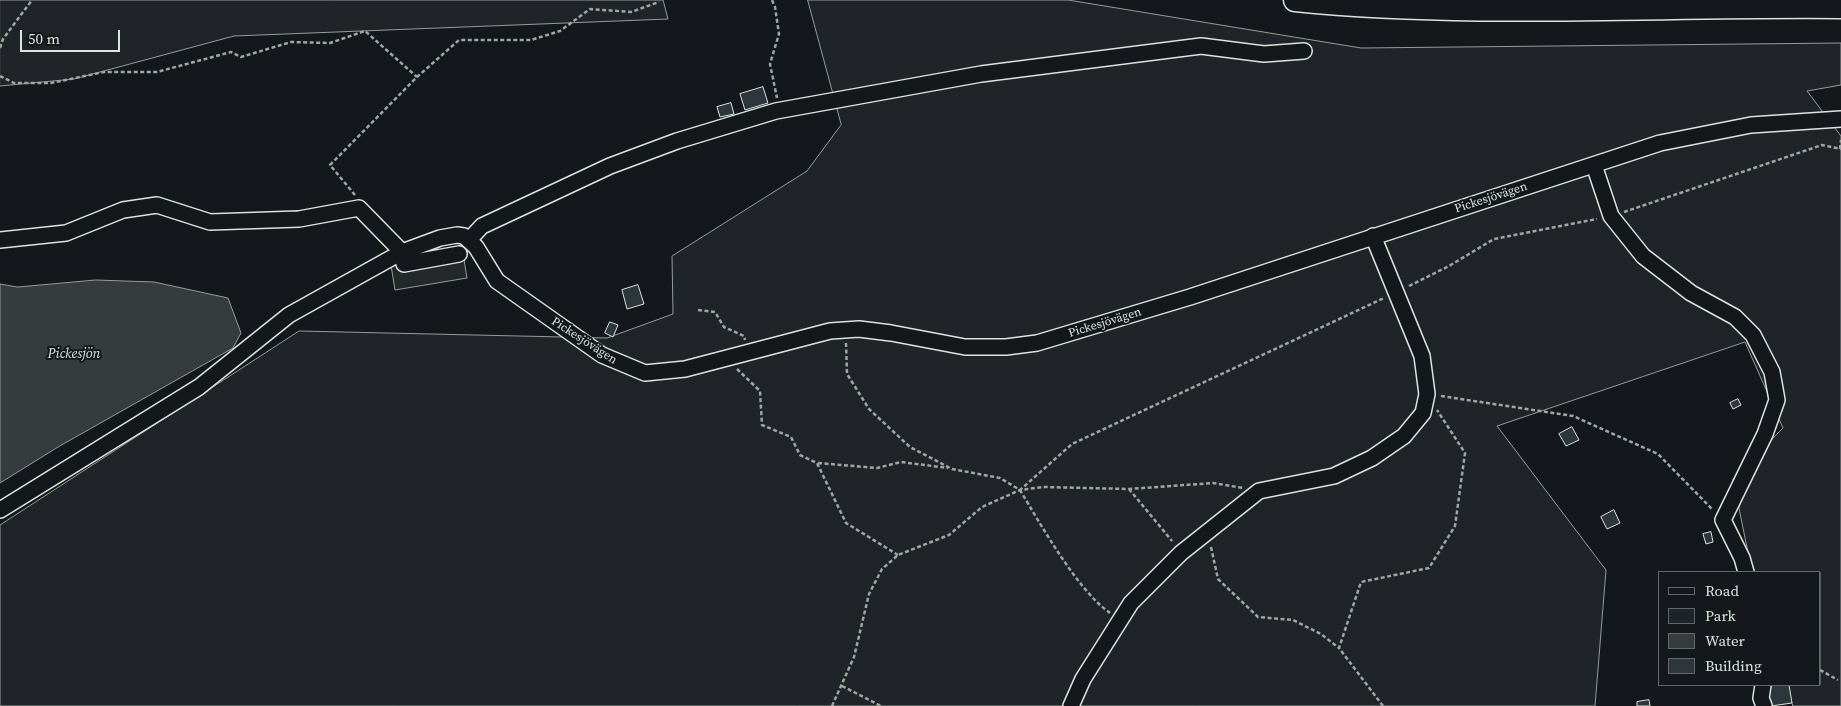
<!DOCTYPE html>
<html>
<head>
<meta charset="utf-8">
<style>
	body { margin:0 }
	#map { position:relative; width:1841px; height:706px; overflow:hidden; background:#14181c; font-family:"Source Serif 4",serif }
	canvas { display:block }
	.legend { position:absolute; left:1658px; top:571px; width:162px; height:115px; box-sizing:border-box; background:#14181c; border:1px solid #626a69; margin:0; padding:6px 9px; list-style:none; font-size:15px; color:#d8e6dc }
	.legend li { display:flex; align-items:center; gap:10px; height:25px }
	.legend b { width:25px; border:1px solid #626a69 }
	.scale { position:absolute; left:20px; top:30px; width:100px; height:22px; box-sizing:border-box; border:2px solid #d8e6dc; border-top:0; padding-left:6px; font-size:15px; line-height:18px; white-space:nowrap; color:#d8e6dc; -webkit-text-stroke:4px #14181c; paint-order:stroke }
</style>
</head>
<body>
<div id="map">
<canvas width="1841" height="706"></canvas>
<ul class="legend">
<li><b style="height:6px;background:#14181c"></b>Road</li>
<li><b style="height:14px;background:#202428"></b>Park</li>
<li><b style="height:14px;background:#363b3e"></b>Water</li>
<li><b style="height:14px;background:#2c363c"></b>Building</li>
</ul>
<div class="scale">50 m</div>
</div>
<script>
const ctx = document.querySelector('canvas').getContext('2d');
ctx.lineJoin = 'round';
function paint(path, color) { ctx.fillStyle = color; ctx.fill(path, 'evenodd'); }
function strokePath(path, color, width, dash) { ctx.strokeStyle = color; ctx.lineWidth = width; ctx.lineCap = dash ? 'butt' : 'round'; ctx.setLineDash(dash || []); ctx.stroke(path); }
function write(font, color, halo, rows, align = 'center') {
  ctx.font = font + ' "Source Serif 4",serif'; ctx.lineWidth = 4; ctx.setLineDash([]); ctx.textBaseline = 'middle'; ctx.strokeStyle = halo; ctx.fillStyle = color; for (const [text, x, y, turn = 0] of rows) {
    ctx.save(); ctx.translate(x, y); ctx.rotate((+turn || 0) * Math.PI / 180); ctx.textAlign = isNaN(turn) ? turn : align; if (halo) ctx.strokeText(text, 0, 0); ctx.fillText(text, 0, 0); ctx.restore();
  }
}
const green = new Path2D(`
	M0 0H663L668 19 234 36 74 79 0 86Z
	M808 0H1068L1361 48 1841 43V85L1807 91 1841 136V706H1793L1786 685H1820V572H1752L1733 479 1783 428 1745 342 1497 426 1606 570 1595 706H0V525L299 331 607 338 673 314 672 256 807 171 841 125Z`);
paint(green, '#202428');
strokePath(green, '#939e99', 1);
const parking = new Path2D(`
	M462 247 467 278 395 290 390 259Z`);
paint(parking, '#24282b');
strokePath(parking, '#939e99', 1);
const water = new Path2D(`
	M96 280 154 282 228 298 241 333 233 348 58 447 0 483V284L17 287Z`);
paint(water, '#363b3e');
strokePath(water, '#939e99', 1);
const building = new Path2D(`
	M763 87 768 103 745 110 740 94Z
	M731 103 734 114 720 117 717 107Z
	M638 285 644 304 627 309 622 290Z
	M610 322 618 325 613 337 605 333Z
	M1738 399 1741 405 1733 409 1730 403Z
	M1572 427 1579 440 1566 446 1559 434Z
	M1614 510 1620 523 1607 529 1601 517Z
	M1711 532 1713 542 1706 544 1703 534Z
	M1768 685H1789L1792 703 1771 706Z
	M1649 700 1650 706H1637V702Z`);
paint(building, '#2c363c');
strokePath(building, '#d8e6dc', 1);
const minor = new Path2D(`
	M1594 165 1611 216 1643 256 1691 293 1735 317 1753 335 1772 372 1777 400 1765 434 1723 520 1742 558 1746 572
	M0 240 66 233 123 210 157 205 210 222 299 219 359 208 402 252 404 264 459 254
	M469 240 482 226 610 166 677 141 776 111 981 74 1201 46 1264 54 1304 51
	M0 510 199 387 289 315 402 252 440 238 457 235 464 236 476 247 497 281 602 355 645 373 685 369 830 331 859 329 891 333 965 347H1006L1037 343 1190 297 1660 143 1751 125 1841 119
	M1763 685 1761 698 1764 706
	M1071 706 1083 679 1131 603 1181 553 1259 491 1334 476 1372 458 1404 436 1423 413 1427 394 1422 356 1373 236`);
const highway = new Path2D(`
	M1295 0C1477 18 1659 5 1841 7`);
strokePath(minor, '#d8e6dc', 18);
strokePath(highway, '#d8e6dc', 25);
strokePath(new Path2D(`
	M772 0 775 7 779 34 770 64 777 98
	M0 48 3 39 32 0
	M0 76 14 83H51L104 72H157L231 52 241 57 291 42 330 43 365 31 417 77
	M1840 149 1841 140
	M355 195 330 165 417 77 459 40H531L560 31 590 9 631 12 659 2
	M1624 212 1822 145 1841 149
	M1409 286 1449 266 1494 239 1597 219
	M698 310 715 312 724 327 744 336 745 340
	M846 343 847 374 869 409 910 447 952 469 1000 478 1020 490 1072 444 1384 298
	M737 369 760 391 762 425 791 437 800 455 817 463 846 523 898 555
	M1441 396 1573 416 1658 454 1712 509
	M818 463 877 468 901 462 948 468
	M1129 489 1172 541
	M1020 490C1041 525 1078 591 1110 613
	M1211 547 1218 579 1258 617 1293 620 1321 634 1339 648
	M1820 670 1838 680
	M842 686 881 706
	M832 706 854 657 869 594 882 569 898 555 949 535 982 507 1020 490 1043 487 1129 489 1213 483 1243 488
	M1383 706 1339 648 1361 582 1429 568 1455 526 1465 453 1437 410`), '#9da8a2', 2.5, [4, 2.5]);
strokePath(minor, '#14181c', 15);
strokePath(highway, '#14181c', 22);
write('12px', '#d8e6dc', '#14181c', [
	["Pickesjövägen",1491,198,-18],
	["Pickesjövägen",1105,323,-17],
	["Pickesjövägen",584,341,33]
]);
write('italic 14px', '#d8e6dc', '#14181c', [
	["Pickesjön",74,354]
]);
</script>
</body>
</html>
